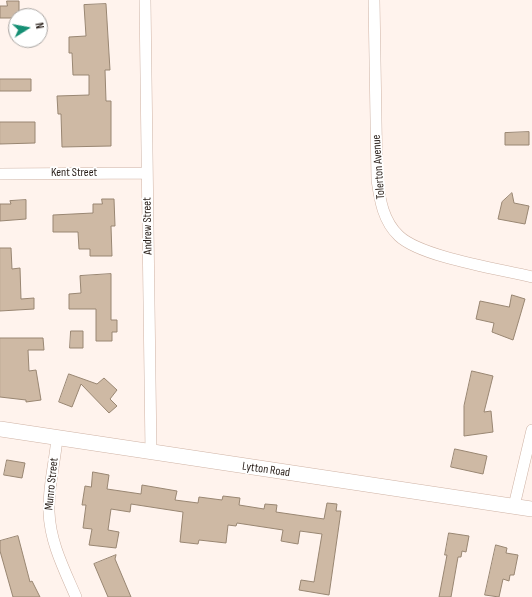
<!DOCTYPE html>
<html>
<head>
<meta charset="utf-8">
<style>
	body { margin:0 }
	#map { position:relative; width:532px; height:597px; overflow:hidden; background:#fff3ed; font-family:"Sofia Sans Condensed",sans-serif }
	canvas { display:block }
	.north { position:absolute; left:8px; top:8px; width:40px; height:40px; box-sizing:border-box; background:#fff; border:1px solid #a9a5a2; border-radius:50%; rotate:79deg; font-size:11px; font-weight:700; line-height:16px; text-align:center; color:#271d17 }
	.north::after { content:''; display:block; margin:auto; width:14px; height:18px; background:#158f74; clip-path:polygon(50% 0,100% 100%,50% 72%,0 100%) }
</style>
</head>
<body>
<div id="map">
<canvas width="532" height="597"></canvas>
<div class="north">N</div>
</div>
<script>
const ctx = document.querySelector('canvas').getContext('2d');
ctx.lineJoin = 'round';
function paint(path, color) { ctx.fillStyle = color; ctx.fill(path, 'evenodd'); }
function strokePath(path, color, width, dash) { ctx.strokeStyle = color; ctx.lineWidth = width; ctx.lineCap = dash ? 'butt' : 'round'; ctx.setLineDash(dash || []); ctx.stroke(path); }
function write(font, color, halo, rows, align = 'center') {
  ctx.font = font + ' "Sofia Sans Condensed",sans-serif'; ctx.lineWidth = 3.5; ctx.setLineDash([]); ctx.textBaseline = 'middle'; ctx.strokeStyle = halo; ctx.fillStyle = color; for (const [text, x, y, turn = 0] of rows) {
    ctx.save(); ctx.translate(x, y); ctx.rotate((+turn || 0) * Math.PI / 180); ctx.textAlign = isNaN(turn) ? turn : align; if (halo) ctx.strokeText(text, 0, 0); ctx.fillText(text, 0, 0); ctx.restore();
  }
}
const building = new Path2D(`
	M7 1H19V16H16V18H0V6H7Z
	M106 4 110 70H105L106 101H111V146L62 147 61 114H58L57 96 89 95V75H73L72 53H69V37L86 36 84 5Z
	M0 79H31V91H0Z
	M0 122H35V143L0 144Z
	M529 132V145H505V133Z
	M512 193 514 203 529 206 525 224 498 219 502 202Z
	M102 199H114L115 226H111L112 256H90V249H79L78 232H53V215L93 213V204H102Z
	M26 200V219L0 221V204H11L10 201Z
	M0 248H11L12 269 20 268 21 299 34 298V309L0 311Z
	M111 274V320H117V332H112V341H96V309H69V294L81 293 80 276Z
	M512 295 525 299 513 340 492 332 494 323 476 319 480 301 509 307Z
	M71 331H83V348H70Z
	M0 338H43L44 350H28L29 371 36 370 41 400 26 402V400L0 397Z
	M472 371 493 376 484 412 491 411 493 432 464 436V406Z
	M69 374 97 384 104 378 117 390 110 399 117 406 109 413 81 384 72 407 59 402Z
	M455 449 487 456 483 474 451 467Z
	M7 460 25 463 22 478 4 475Z
	M93 472 109 475 107 489 141 494 142 485 177 491 175 500 198 503 199 497 222 500 223 496 240 498 239 505 264 509 265 504 277 505 276 512 324 519 327 503 337 504 336 511H341L329 595 299 590 301 580 314 582 322 534 300 531 298 544 281 541 283 530 237 523 236 526 228 525 226 543 199 540 198 544 180 542 183 512 131 504 130 512 111 509 108 530 119 532 116 548 89 545 92 529 83 528 86 505H82L85 486 91 487Z
	M449 533 469 536 466 552 462 551 461 557H458L451 597H439L447 555H445Z
	M18 536 30 582 32 581 40 597H13L0 551V541Z
	M496 545 507 548 506 553 518 555 514 575H510L509 581 503 579 499 597 485 595Z
	M116 555 115 559 131 597H108L94 564Z`);
paint(building, '#ceb9a4');
strokePath(building, '#998672', 1);
const minor = new Path2D(`
	M145 0 151 453
	M374 0 377 180C380 200 383 221 399 236 421 257 499 269 532 277
	M0 174 147 173
	M57 438C55 462 48 487 49 512 50 542 64 569 76 597
	M514 506 532 430`);
const secondary = new Path2D(`
	M0 429 532 509`);
strokePath(minor, '#cfb3a5', 12);
strokePath(secondary, '#cfb3a5', 16);
strokePath(minor, '#fff', 11);
strokePath(secondary, '#fff', 15);
write('12px', '#271d17', '#fff', [
	["Tolerton Avenue",379,167,-94],
	["Kent Street",74,173],
	["Andrew Street",148,226,-91],
	["Lytton Road",266,470,8],
	["Munro Street",52,484,-84]
]);
</script>
</body>
</html>
